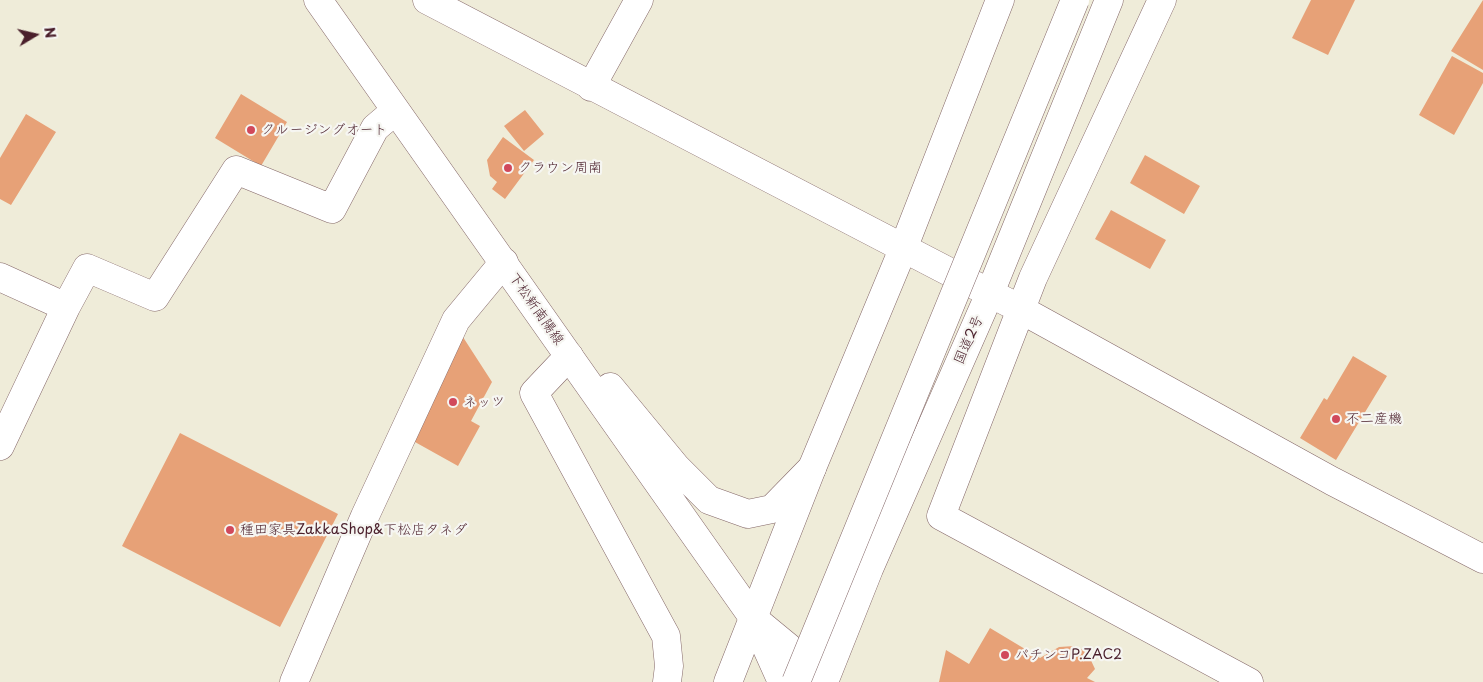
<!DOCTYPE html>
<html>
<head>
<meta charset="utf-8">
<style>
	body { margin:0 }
	#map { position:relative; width:1483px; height:682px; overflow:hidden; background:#efecd9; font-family:"Playpen Sans",sans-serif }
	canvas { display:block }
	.north { position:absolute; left:10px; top:10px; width:50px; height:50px; -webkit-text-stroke:4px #f6f6f2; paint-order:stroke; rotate:81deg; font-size:14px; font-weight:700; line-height:20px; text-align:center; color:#4a1f2b }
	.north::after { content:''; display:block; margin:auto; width:18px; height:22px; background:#4a1f2b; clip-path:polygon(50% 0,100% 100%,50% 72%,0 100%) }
</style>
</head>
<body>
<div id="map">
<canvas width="1483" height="682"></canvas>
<div class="north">N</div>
</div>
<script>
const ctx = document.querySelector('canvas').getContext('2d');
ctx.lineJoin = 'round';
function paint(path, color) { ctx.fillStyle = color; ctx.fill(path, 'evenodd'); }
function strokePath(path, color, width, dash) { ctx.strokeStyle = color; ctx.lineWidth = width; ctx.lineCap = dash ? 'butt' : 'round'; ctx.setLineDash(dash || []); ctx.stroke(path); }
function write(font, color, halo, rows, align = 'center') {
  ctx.font = font + ' "Playpen Sans","Klee One",sans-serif'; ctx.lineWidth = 4.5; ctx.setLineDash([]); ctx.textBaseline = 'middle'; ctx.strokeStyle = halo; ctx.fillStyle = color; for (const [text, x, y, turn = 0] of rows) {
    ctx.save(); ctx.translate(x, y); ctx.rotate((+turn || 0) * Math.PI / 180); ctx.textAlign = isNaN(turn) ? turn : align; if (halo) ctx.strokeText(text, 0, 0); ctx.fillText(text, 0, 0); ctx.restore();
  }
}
paint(new Path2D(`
	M1311 0H1355L1328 55 1292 38Z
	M1483 0V70L1451 51Z
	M1452 56 1483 73V83L1454 135 1419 115Z
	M241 94 287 122 261 166 215 138Z
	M525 110 544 134 524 151 504 126Z
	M26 114 56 132 11 205 0 199V158Z
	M503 137 534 160 505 199 492 189 497 182 490 176 487 160Z
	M1145 155 1200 186 1184 214 1130 183Z
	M1111 210 1166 240 1150 269 1095 239Z
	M461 334 492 382 471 421 480 426 458 466 406 437Z
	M1353 356 1387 376 1336 460 1300 438 1324 398 1327 400Z
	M180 433 338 514 280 627 122 546Z
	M990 628 1040 658 1059 647 1075 646 1087 652 1095 669 1087 678 1095 682H939L946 650 969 664Z`), '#e7a177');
const minor = new Path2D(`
	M427 0 1009 303 1332 481 1483 559
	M1162 0 1033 278 941 516 1249 682
	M591 87 639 0
	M0 277 66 307
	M569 356 534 393 666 636 669 666 667 682
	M0 446 66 307 87 268 155 297 236 170 332 209 375 128 395 111
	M294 682 365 516 456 320 504 262`);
const major = new Path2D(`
	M318 0 754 619
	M610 387 676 467 709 500 748 514 772 509 812 468`);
const highway = new Path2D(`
	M754 619 822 675
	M756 624 782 682
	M728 682 812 468 903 249 1000 0
	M824 682 869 569 990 293 1109 0`);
strokePath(minor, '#846768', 29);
strokePath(major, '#846768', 29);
strokePath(highway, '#846768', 29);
strokePath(minor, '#fff', 28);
strokePath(major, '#fff', 28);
strokePath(highway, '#fff', 28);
const highwayBridge = new Path2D(`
	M796 682 1075 0`);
strokePath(highwayBridge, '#846768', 29, []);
strokePath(highwayBridge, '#fff', 28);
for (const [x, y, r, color] of [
	[251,130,5,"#d1495b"],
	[508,168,5,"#d1495b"],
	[453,402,5,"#d1495b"],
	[1336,419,5,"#d1495b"],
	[230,530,5,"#d1495b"],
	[1005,655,5,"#d1495b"]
]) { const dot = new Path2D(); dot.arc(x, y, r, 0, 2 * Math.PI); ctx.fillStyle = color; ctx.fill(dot); strokePath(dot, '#f6f6f2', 2); }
write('14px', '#4a1f2b', '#f6f6f2', [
	["クルージングオート",261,130],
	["クラウン周南",518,168],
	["ネッツ",463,402],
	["不二産機",1346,419],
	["種田家具ZakkaShop&下松店タネダ",240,530],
	["パチンコP.ZAC2",1015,655]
], 'left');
write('14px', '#4a1f2b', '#f6f6f2', [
	["下松新南陽線",536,309,55],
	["国道2号",969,340,-66]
]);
</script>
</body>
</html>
